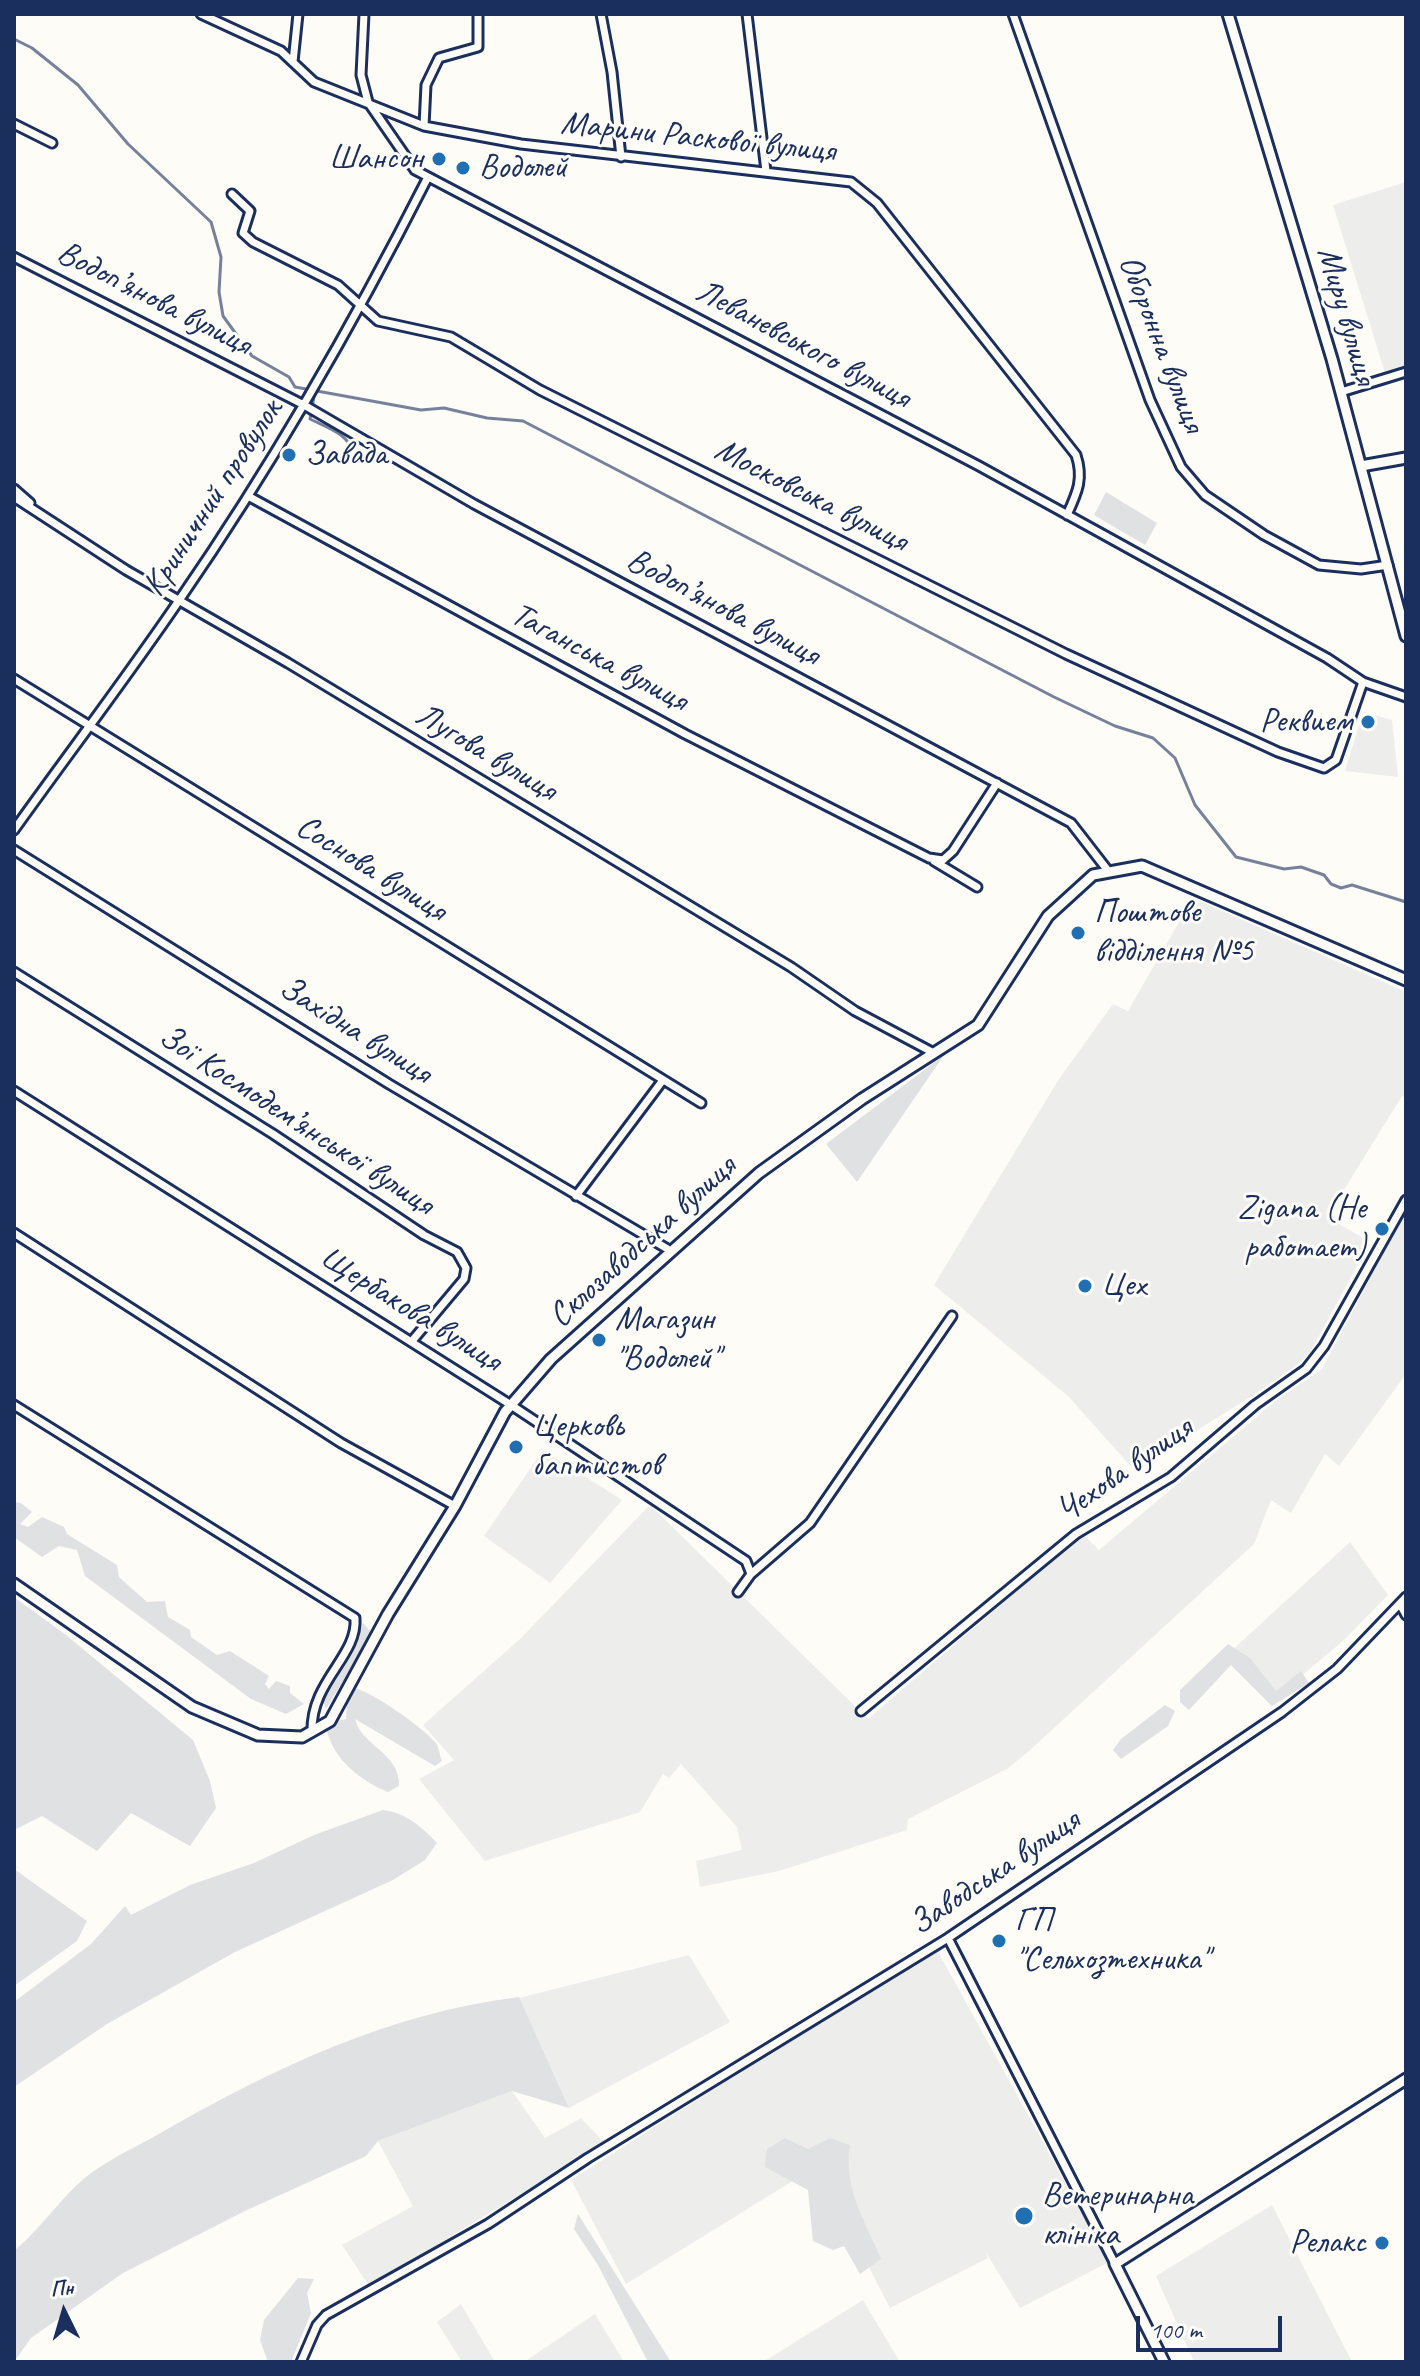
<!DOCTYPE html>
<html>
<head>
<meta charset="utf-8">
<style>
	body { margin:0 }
	#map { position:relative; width:1420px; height:2376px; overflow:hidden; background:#fdfcf7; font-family:Caveat,sans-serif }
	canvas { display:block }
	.frame { position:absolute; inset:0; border:16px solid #1b2f5e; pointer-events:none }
	.north { position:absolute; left:24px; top:2272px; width:80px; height:80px; -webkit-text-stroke:6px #fdfcf7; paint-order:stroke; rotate:355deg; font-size:22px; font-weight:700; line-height:32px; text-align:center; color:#1b2f5e }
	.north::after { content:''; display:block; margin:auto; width:28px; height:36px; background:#1b2f5e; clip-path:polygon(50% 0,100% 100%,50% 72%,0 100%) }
	.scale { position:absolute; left:1136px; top:2316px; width:146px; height:36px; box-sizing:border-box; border:4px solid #1b2f5e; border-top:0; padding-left:10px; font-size:24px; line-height:28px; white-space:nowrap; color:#1b2f5e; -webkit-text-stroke:6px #fdfcf7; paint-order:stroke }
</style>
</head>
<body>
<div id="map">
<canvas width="1420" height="2376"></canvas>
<div class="frame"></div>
<div class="north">Пн</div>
<div class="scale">100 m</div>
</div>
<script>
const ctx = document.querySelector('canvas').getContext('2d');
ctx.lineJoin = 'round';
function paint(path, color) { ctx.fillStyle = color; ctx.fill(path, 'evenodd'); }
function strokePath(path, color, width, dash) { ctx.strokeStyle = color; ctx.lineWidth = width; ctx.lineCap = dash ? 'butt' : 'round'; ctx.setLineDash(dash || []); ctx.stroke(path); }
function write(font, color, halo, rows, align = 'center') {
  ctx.font = font + ' Caveat,sans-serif'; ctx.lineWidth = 6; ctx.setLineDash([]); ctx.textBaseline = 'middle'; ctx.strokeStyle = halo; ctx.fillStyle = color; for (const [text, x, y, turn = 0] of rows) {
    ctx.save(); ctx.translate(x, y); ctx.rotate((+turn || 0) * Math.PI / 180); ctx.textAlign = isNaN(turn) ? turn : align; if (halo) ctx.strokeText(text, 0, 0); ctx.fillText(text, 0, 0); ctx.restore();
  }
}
paint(new Path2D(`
	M1406 182V366L1385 373 1333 205Z
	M1363 712 1392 720 1398 777 1345 771Z
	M1193 898 1406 992V1097L1402 1096 1327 1217 1370 1242 1311 1351 1301 1362 1255 1394 1134 1470 1068 1396 934 1285 1059 1079 1113 1004 1128 1011Z
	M1406 1210V1374L1339 1466 1325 1454 1291 1513 1271 1500 1254 1544 1028 1752 1007 1769 908 1819 907 1830 779 1871 700 1887 696 1861 742 1850 737 1827 681 1764 669 1778 663 1774 640 1812 485 1861 419 1779 454 1760 423 1725 520 1639 650 1505 868 1719 1083 1534 1099 1550 1278 1399 1322 1369Z
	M543 1450 622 1500 550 1583 484 1536Z
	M1350 1542 1388 1595 1343 1641 1274 1699 1229 1653Z
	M936 1948 1109 2262 1020 2308 985 2251 988 2258 890 2308 817 2166 626 2284 571 2180Z
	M689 1955 730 2022 569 2108 519 1998Z
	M512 2091 545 2138 581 2118 605 2143 369 2286 342 2245 413 2206 378 2141Z
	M1272 2205 1352 2362H1194L1156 2276Z
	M863 2300 900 2362H763Z
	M461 2304 495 2362H462L437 2322Z
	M595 2314 624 2362H524Z`), '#edeeec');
paint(new Path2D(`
	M1106 492 1157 523 1145 545 1094 515Z
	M944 1055 857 1182 826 1144Z
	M14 1502 21 1503 32 1512 20 1524 28 1527 42 1517 64 1527 67 1534 117 1565 119 1577 147 1602 165 1601 168 1617 190 1630 191 1637 217 1655 230 1651 269 1676 265 1684 269 1689 276 1681 290 1686V1693L304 1704 286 1714 251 1699 85 1576 77 1550 59 1546 42 1557 14 1537Z
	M14 1597 66 1635 193 1740 210 1781 216 1808 190 1846 131 1813 97 1851 42 1816 14 1830Z
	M363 1623 372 1633 326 1709 320 1693 333 1676 338 1675Z
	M1228 1644 1250 1658 1276 1691 1301 1671 1309 1683 1272 1706 1231 1665 1189 1710 1180 1702V1690Z
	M353 1688C370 1690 424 1728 436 1743 439 1748 440 1756 442 1761L435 1766 355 1719C362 1747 400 1752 399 1786L388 1792C361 1781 334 1760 327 1731L332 1722 346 1719 347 1702Z
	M1165 1705 1175 1711 1168 1726 1121 1759 1113 1750 1121 1739Z
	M383 1810C406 1813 421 1826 437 1843L425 1860 393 1880 235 1952 107 2024 14 2087V2002L91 1944 125 1906 131 1915 190 1885 254 1863 314 1835Z
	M14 1869 87 1921 77 1941 14 1986Z
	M519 1997 569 2108 512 2091 378 2141 366 2156 245 2211 123 2273 31 2338 14 2362V2251C42 2228 63 2194 91 2173 113 2157 140 2145 164 2131 276 2067 390 2013 519 1997Z
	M785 2138 808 2149 830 2138 850 2145C843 2188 865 2221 881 2259L860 2274 844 2246 833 2250 813 2241 808 2190 765 2167 767 2149Z
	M578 2214 671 2362H648L598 2265 574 2229Z
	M298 2278 314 2279 307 2293 311 2313 291 2362H268L260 2340 264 2320Z`), '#e0e1e3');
strokePath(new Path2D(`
	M14 39 32 48 78 85 128 144 211 222 221 257 219 292 223 316 252 356 289 377 295 387 421 410 444 408 487 418 523 421 1054 697 1115 726 1153 738 1175 758 1195 805 1236 857 1284 869 1301 867 1324 875 1331 884 1341 888 1352 885 1406 902
	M315 391 310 419C326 427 350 434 353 454`), '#76819c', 3);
const minor = new Path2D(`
	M201 14 281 51 314 82 424 126 521 144 851 182 877 203 1076 455C1084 479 1077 493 1067 515
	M364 14 361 75 368 102 415 170 979 466 1327 658 1363 682 1406 697
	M601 14 612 72 621 157
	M747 14 766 171
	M1013 14 1150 400 1181 467 1205 495 1264 535 1319 565 1361 569 1388 565
	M293 62 298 14
	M14 124 52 143
	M424 126 426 85 439 58 478 47V14
	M232 194 250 211 243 233 253 242 338 285 378 321 451 337 540 390 1066 654 1278 752 1324 768 1336 760 1363 682
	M14 257 304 405 474 504 1071 823 1109 872
	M1341 392 1406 372
	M14 489 30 503
	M248 496 685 734 929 858 943 860 953 851 997 783
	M14 497 126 570 288 663 791 967 855 1011 932 1052
	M14 679 701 1103
	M14 830C69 753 127 677 180 599 273 464 354 323 428 177
	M14 850 389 1084 671 1251
	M934 861 977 887
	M14 972 273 1134 424 1235 457 1252 466 1268 464 1279 412 1341
	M14 1091 511 1405 746 1561 751 1574 738 1592
	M576 1196 663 1080
	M14 1233 341 1443 455 1506
	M14 1405 355 1618C358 1656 311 1681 312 1731
	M751 1574 810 1523 952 1316
	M1400 1604 1406 1615
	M861 1711 1076 1534 1171 1477 1255 1405 1306 1369 1324 1346 1406 1200
	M948 1938 1115 2264
	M301 2362 317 2325 326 2315 488 2224 588 2158 948 1938 1282 1712 1337 1669 1406 1597`);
const tertiary = new Path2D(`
	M1228 14 1332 359 1406 636
	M1361 466 1406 458
	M14 1584 192 1707 258 1735 302 1737 330 1721 388 1614 455 1506 505 1412 551 1359 759 1173 862 1099 978 1025 1048 916 1093 875 1142 866 1406 980
	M1164 2362 1115 2264 1406 2079`);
strokePath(minor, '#1b2f5e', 13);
strokePath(tertiary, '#1b2f5e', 15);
strokePath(minor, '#fdfcf7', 7);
strokePath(tertiary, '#fdfcf7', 9);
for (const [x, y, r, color] of [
	[439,159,8,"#1f6fb2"],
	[463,168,8,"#1f6fb2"],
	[289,455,8,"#1f6fb2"],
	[1368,722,8,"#1f6fb2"],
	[1078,933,8,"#1f6fb2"],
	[1382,1229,8,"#1f6fb2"],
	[1085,1286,8,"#1f6fb2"],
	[599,1340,8,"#1f6fb2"],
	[516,1447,8,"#1f6fb2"],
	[999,1941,8,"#1f6fb2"],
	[1024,2216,10,"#1f6fb2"],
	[1382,2243,8,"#1f6fb2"]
]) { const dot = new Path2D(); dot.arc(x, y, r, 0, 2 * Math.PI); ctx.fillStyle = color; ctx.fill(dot); strokePath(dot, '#fdfcf7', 3); }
write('34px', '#1b2f5e', '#fdfcf7', [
	["Марини Раскової вулиця",698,138,6],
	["Водоп’янова вулиця",154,299,27],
	["Миру вулиця",1346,316,74],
	["Оборонна вулиця",1161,344,69],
	["Леваневського вулиця",803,345,28],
	["Московська вулиця",811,496,27],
	["Криничний провулок",213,498,-57],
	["Водоп’янова вулиця",723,608,28],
	["Таганська вулиця",599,658,28],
	["Лугова вулиця",486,753,31],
	["Соснова вулиця",371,869,32],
	["Західна вулиця",355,1031,32],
	["Зої Космодем’янської вулиця",296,1121,33],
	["Склозаводська вулиця",643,1242,-42],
	["Щербакова вулиця",411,1310,32],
	["Чехова вулиця",1125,1470,-35],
	["Заводська вулиця",995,1873,-34]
]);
write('34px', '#1b2f5e', '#fdfcf7', [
	["Шансон",423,159,"right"],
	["Водолей",479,168],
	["Завада",305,455],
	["Реквием",1352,722,"right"],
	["Поштове",1094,913],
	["відділення №5",1094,952],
	["Zigana (Не",1366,1209,"right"],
	["работает)",1366,1248,"right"],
	["Цех",1101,1286],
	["Магазин",615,1320],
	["\"Водолей\"",615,1359],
	["Церковь",532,1427],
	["баптистов",532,1466],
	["ГП",1015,1921],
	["\"Сельхозтехника\"",1015,1960],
	["Ветеринарна",1042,2196],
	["клініка",1042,2235],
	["Релакс",1366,2243,"right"]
], 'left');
</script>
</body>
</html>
